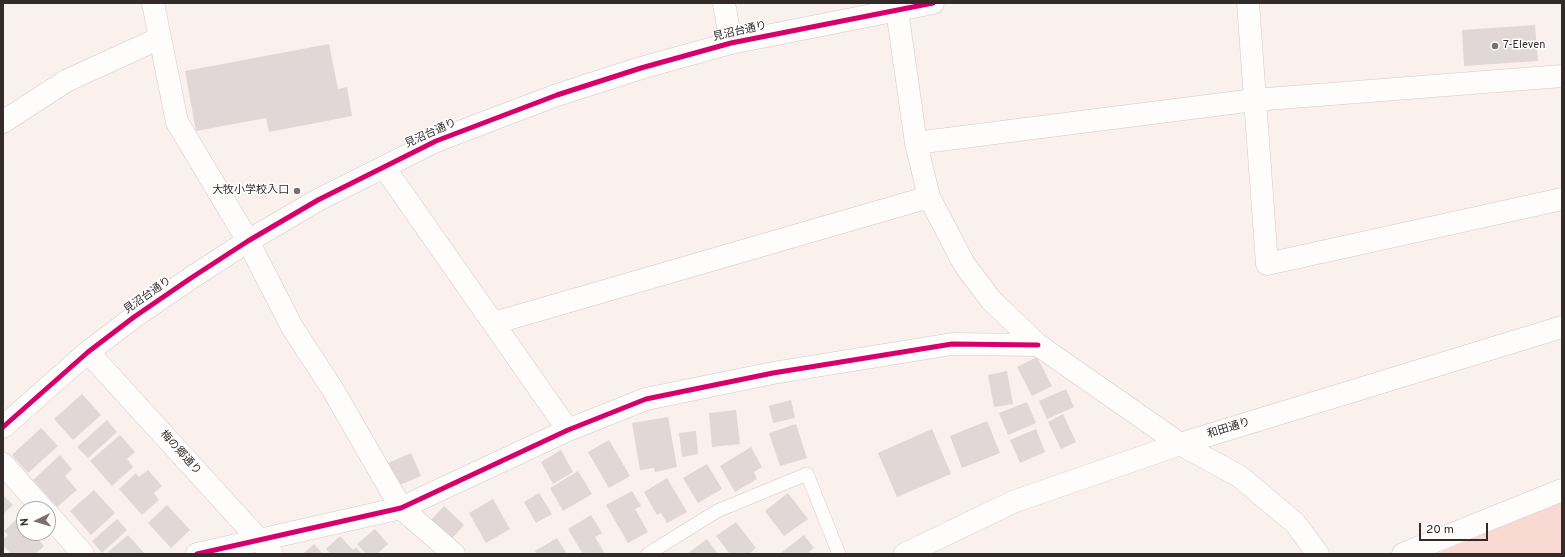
<!DOCTYPE html>
<html>
<head>
<meta charset="utf-8">
<style>
	body { margin:0 }
	#map { position:relative; width:1565px; height:557px; overflow:hidden; background:#faf0ee; font-family:Overpass,sans-serif }
	canvas { display:block }
	.frame { position:absolute; inset:0; border:4px solid #332b2a; pointer-events:none }
	.north { position:absolute; left:16px; top:501px; width:40px; height:40px; box-sizing:border-box; background:#fff; border:1px solid #adaaaa; border-radius:50%; rotate:265deg; font-size:11px; font-weight:700; line-height:16px; text-align:center; color:#332b2a }
	.north::after { content:''; display:block; margin:auto; width:14px; height:18px; background:#79706f; clip-path:polygon(50% 0,100% 100%,50% 72%,0 100%) }
	.scale { position:absolute; left:1419px; top:523px; width:69px; height:18px; box-sizing:border-box; border:2px solid #332b2a; border-top:0; padding-left:5px; font-size:12px; line-height:14px; white-space:nowrap; color:#332b2a; -webkit-text-stroke:3px #fff; paint-order:stroke }
</style>
</head>
<body>
<div id="map">
<canvas width="1565" height="557"></canvas>
<div class="frame"></div>
<div class="north">N</div>
<div class="scale">20 m</div>
</div>
<script>
const ctx = document.querySelector('canvas').getContext('2d');
ctx.lineJoin = 'round';
function paint(path, color) { ctx.fillStyle = color; ctx.fill(path, 'evenodd'); }
function strokePath(path, color, width, dash) { ctx.strokeStyle = color; ctx.lineWidth = width; ctx.lineCap = dash ? 'butt' : 'round'; ctx.setLineDash(dash || []); ctx.stroke(path); }
function write(font, color, halo, rows, align = 'center') {
  ctx.font = font + ' Overpass,"Noto Sans JP",sans-serif'; ctx.lineWidth = 3; ctx.setLineDash([]); ctx.textBaseline = 'middle'; ctx.strokeStyle = halo; ctx.fillStyle = color; for (const [text, x, y, turn = 0] of rows) {
    ctx.save(); ctx.translate(x, y); ctx.rotate((+turn || 0) * Math.PI / 180); ctx.textAlign = isNaN(turn) ? turn : align; if (halo) ctx.strokeText(text, 0, 0); ctx.fillText(text, 0, 0); ctx.restore();
  }
}
paint(new Path2D(`
	M1562 501V554H1436Z`), '#fad9d3');
paint(new Path2D(`
	M1535 25 1538 61 1464 66 1462 30Z
	M329 44 338 89 347 87 352 116 269 132 266 118 196 131 185 71Z
	M1037 357 1052 386 1032 396 1017 367Z
	M1007 371 1013 404 994 407 988 375Z
	M1066 389 1074 407 1047 419 1039 401Z
	M82 394 101 415 73 440 54 419Z
	M791 400 795 418 773 423 769 406Z
	M1027 402 1036 423 1008 435 999 413Z
	M736 410 740 444 712 447 709 413Z
	M1063 414 1076 442 1061 449 1048 422Z
	M668 417 677 467 655 472 654 468 640 470 632 423Z
	M107 420 117 432 88 458 77 447Z
	M987 421 1000 453 962 468 950 436Z
	M796 424 807 458 780 466 769 433Z
	M41 428 58 446 28 473 12 455Z
	M932 429 951 474 897 497 878 453Z
	M1036 429 1045 452 1020 463 1010 440Z
	M696 431 698 454 682 457 679 433Z
	M120 435 135 452 127 459 133 467 112 486 90 461Z
	M609 440 630 476 609 488 588 452Z
	M751 447 762 467 754 472 757 479 735 492 720 466Z
	M561 450 573 472 553 484 541 462Z
	M411 453 421 476 395 487 386 464Z
	M60 455 72 469 65 476 77 490 57 507 33 480Z
	M707 464 722 489 698 503 683 478Z
	M148 470 162 486 154 493 159 500 142 515 119 489 136 473 139 477Z
	M578 471 592 494 563 511 550 488Z
	M667 478 687 512 667 523 661 513 657 515 644 492Z
	M94 490 115 513 91 535 70 511Z
	M632 491 641 506 635 509 648 532 628 543 606 505Z
	M539 493 552 514 536 523 524 502Z
	M788 493 808 519 784 536 765 511Z
	M3 495 13 505 3 514Z
	M493 499 510 529 486 543 469 513Z
	M167 505 190 530 171 548 148 523Z
	M444 506 464 525 449 542 428 523Z
	M591 515 602 533 595 537 605 554H583L568 529Z
	M19 517 24 523V533H33L44 546 35 554H11L3 545V540L8 535 4 531Z
	M117 519 127 530 102 553 92 541Z
	M736 522 756 548 749 554H730L716 536Z
	M375 529 388 544 377 554H366L357 544Z
	M128 535 145 554H110L108 552Z
	M804 535 814 548 809 552 811 554H782L781 553Z
	M340 536 353 550 356 547 362 554H331L326 549Z
	M557 538 567 554H537L535 551Z
	M707 539 718 554H687Z
	M314 544 323 554H303Z`), '#e0d7d6');
const service = new Path2D(`
	M648 554 717 511 807 474 839 554`);
const minor = new Path2D(`
	M153 3 177 122 248 241 292 327 333 390 401 508 454 554
	M724 3 731 43
	M896 3 916 143 929 197 964 264 991 300 1038 345 1180 444 1239 476 1295 523 1318 554
	M1248 3 1267 264 1562 199
	M3 122 66 81 160 38
	M916 143 1254 100 1562 76
	M384 167 568 430
	M494 323 929 197
	M3 464 43 509
	M48 514 83 554
	M197 554 401 508 568 430 646 399 773 373 952 344 1038 345
	M1403 554 1562 490`);
const tertiary = new Path2D(`
	M88 352 272 554
	M3 427 88 352 134 317 191 278 248 241 318 200 436 141 557 95 641 68 731 43 933 3
	M905 554 1013 502 1180 444 1562 327`);
strokePath(service, '#d2cac8', 14);
strokePath(minor, '#d2cac8', 23);
strokePath(tertiary, '#d2cac8', 23);
strokePath(service, '#fefdfc', 13);
strokePath(minor, '#fefdfc', 22);
strokePath(tertiary, '#fefdfc', 22);
strokePath(new Path2D(`
	M3 427 88 352 134 317 191 278 248 241 318 200 436 141 557 95 641 68 731 43 933 3
	M197 554 401 508 568 430 646 399 773 373 952 344 1038 345`), '#d6006c', 5);
for (const [x, y, r, color] of [
	[1495,46,4,"#79706f"],
	[297,191,4,"#79706f"]
]) { const dot = new Path2D(); dot.arc(x, y, r, 0, 2 * Math.PI); ctx.fillStyle = color; ctx.fill(dot); strokePath(dot, '#fff', 1.5); }
write('11px', '#332b2a', '#fff', [
	["見沼台通り",740,32,-13],
	["見沼台通り",431,134,-24],
	["見沼台通り",148,296,-35],
	["和田通り",1229,429,-17],
	["梅の郷通り",180,453,48]
]);
write('11px', '#332b2a', '#fff', [
	["7-Eleven",1503,46],
	["大牧小学校入口",289,191,"right"]
], 'left');
</script>
</body>
</html>
